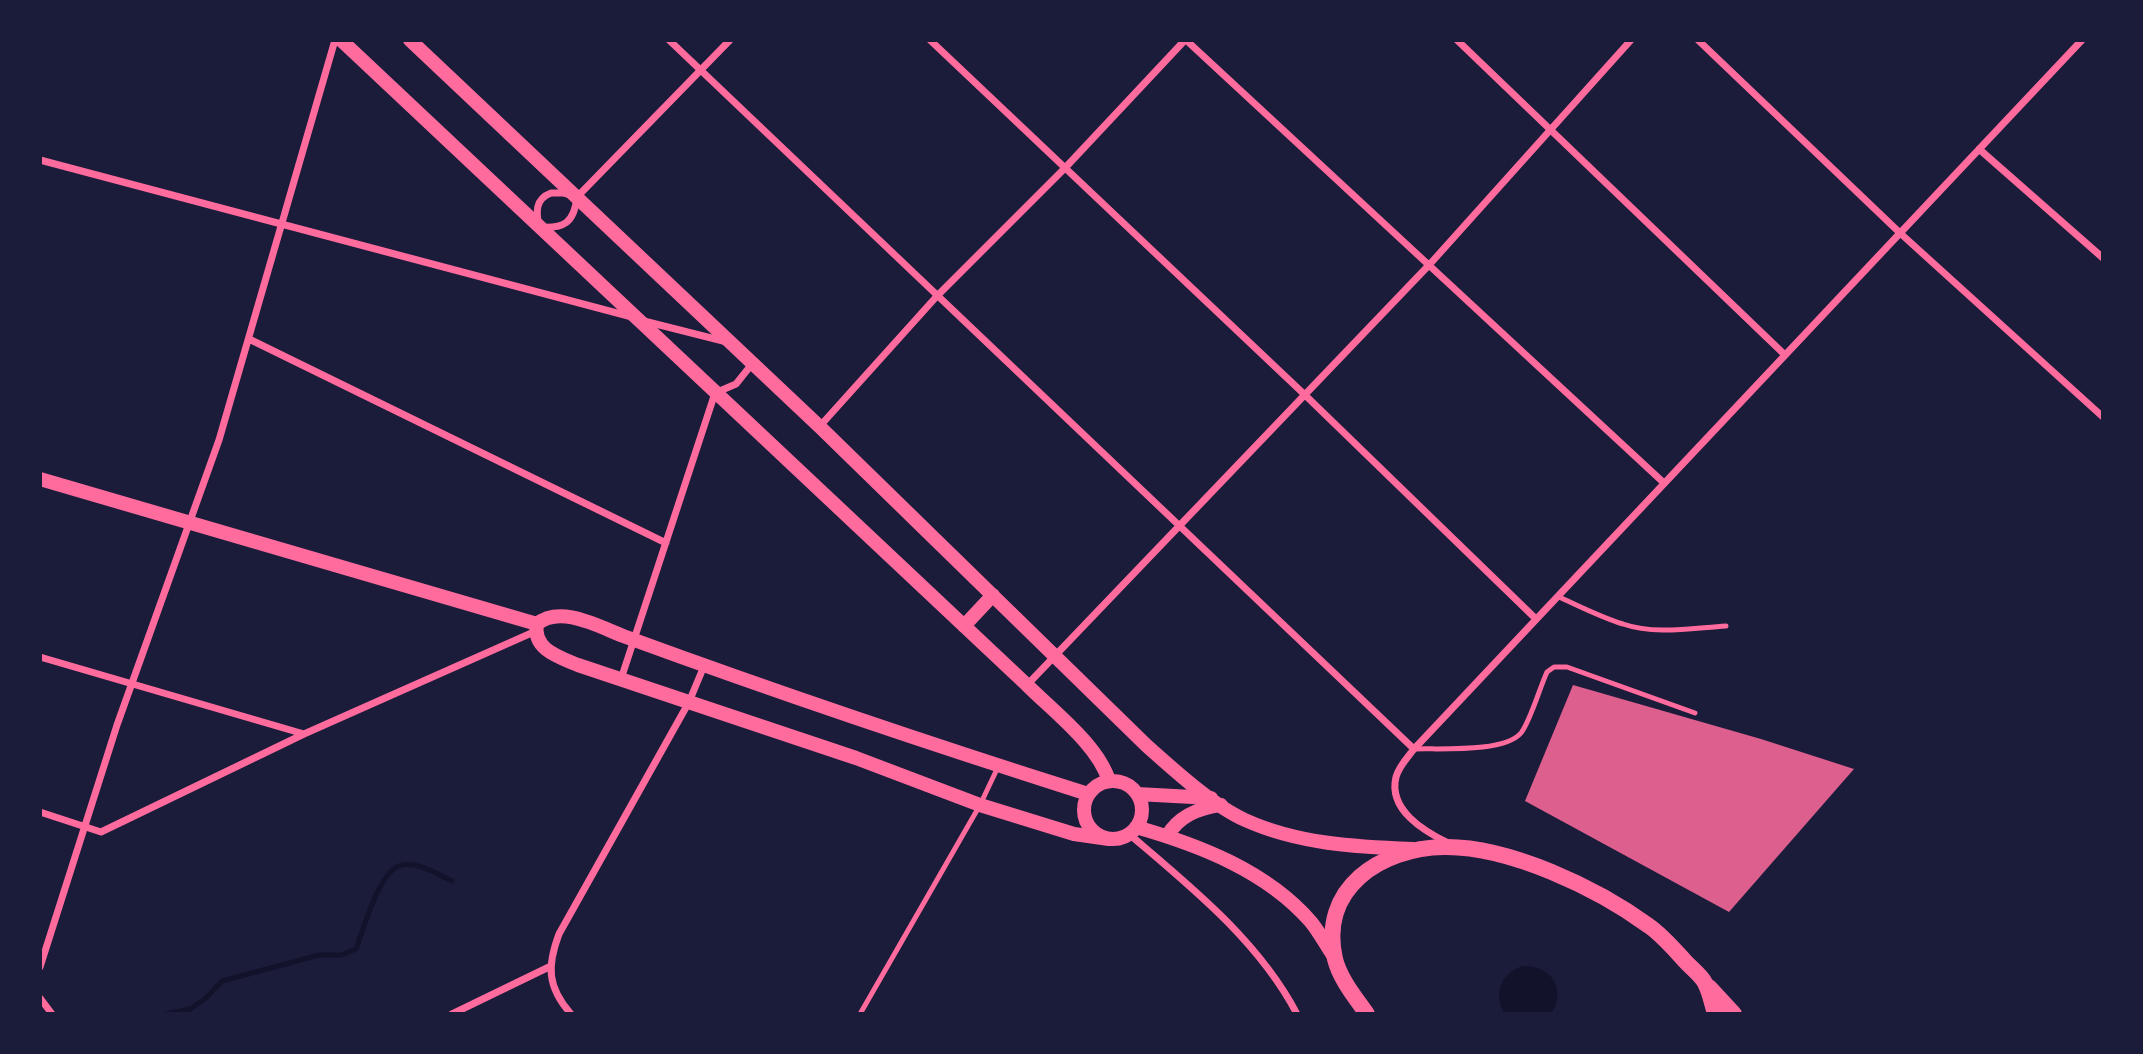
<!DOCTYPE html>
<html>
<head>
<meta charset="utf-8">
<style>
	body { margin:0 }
	#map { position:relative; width:2143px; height:1054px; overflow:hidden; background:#1b1b3a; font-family:Manrope,sans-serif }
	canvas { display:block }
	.frame { position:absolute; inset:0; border:42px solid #1b1b3a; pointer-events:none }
</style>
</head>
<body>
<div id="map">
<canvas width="2143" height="1054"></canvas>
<div class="frame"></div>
</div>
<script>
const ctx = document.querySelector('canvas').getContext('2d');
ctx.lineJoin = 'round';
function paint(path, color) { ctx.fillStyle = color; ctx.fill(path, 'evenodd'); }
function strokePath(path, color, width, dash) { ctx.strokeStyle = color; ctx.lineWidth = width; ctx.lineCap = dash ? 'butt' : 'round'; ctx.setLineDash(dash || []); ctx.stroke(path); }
paint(new Path2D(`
	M1522 966C1551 965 1567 989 1551 1014H1505C1492 994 1501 974 1522 966Z`), '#12122b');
strokePath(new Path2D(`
	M166 1014 190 1009 205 999 222 981 319 955H341L356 949C364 928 378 874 399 866 415 860 437 874 452 881`), '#12122b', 5);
paint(new Path2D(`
	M1573 685 1761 739 1854 769 1729 912 1525 801Z`), '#dd5f8e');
strokePath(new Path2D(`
	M1557 596C1579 606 1600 617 1623 624 1655 635 1692 628 1726 626
	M1414 749C1439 748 1504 753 1521 733 1530 722 1540 687 1547 672L1554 667H1567L1695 713
	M860 1014 980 805 998 767`), '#ff6b9d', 5);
strokePath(new Path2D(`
	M669 40 1414 749
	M930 40 1305 395 1536 619
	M1186 40 1664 483
	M1457 40 1785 355
	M1698 40 1900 233 2103 417
	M1979 149 2103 258
	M40 160 632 317
	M551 193H563L577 197C574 223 564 229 539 227 536 212 535 199 551 193Z
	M577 197 730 40
	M644 321 727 342
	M249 339 666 543
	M820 426 937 296 1065 168 1185 40
	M40 657 304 734
	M621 679 715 393 736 384 752 364
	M1027 685 1430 264 1631 40
	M40 812 101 832 304 734 536 631
	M1129 834C1190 886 1259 941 1297 1014
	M1448 843C1424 831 1388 810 1396 777 1399 766 1408 757 1414 749L2082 40
	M40 967 117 725 219 440 335 40
	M40 998 52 1014
	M452 1014 551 966
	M571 1014C547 987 547 966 559 934L689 702 704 666`), '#ff6b9d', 7);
strokePath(new Path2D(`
	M341 40 1027 685C1053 711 1098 745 1109 781
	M410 40 820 427 1147 746C1174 770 1212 805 1245 820 1298 844 1356 847 1413 849
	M40 479 537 624
	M964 626 993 595
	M1084 810a29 29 0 1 1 58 0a29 29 0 1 1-58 0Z
	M1088 794C933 745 779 693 626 637 601 628 561 604 537 624 532 649 559 657 578 665L856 758 980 805 1074 834 1109 839
	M1137 794 1211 798
	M1136 827C1199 845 1267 871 1311 922 1320 933 1327 947 1335 958
	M1167 836C1179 816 1198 808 1221 805`), '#ff6b9d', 14);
strokePath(new Path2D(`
	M1709 987 1734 1014
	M1367 1014C1355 997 1340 979 1335 959 1319 888 1381 848 1444 847 1509 846 1597 888 1649 926 1662 935 1673 948 1684 960 1690 967 1701 975 1705 983 1710 992 1712 1004 1715 1014`), '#ff6b9d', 16);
</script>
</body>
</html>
